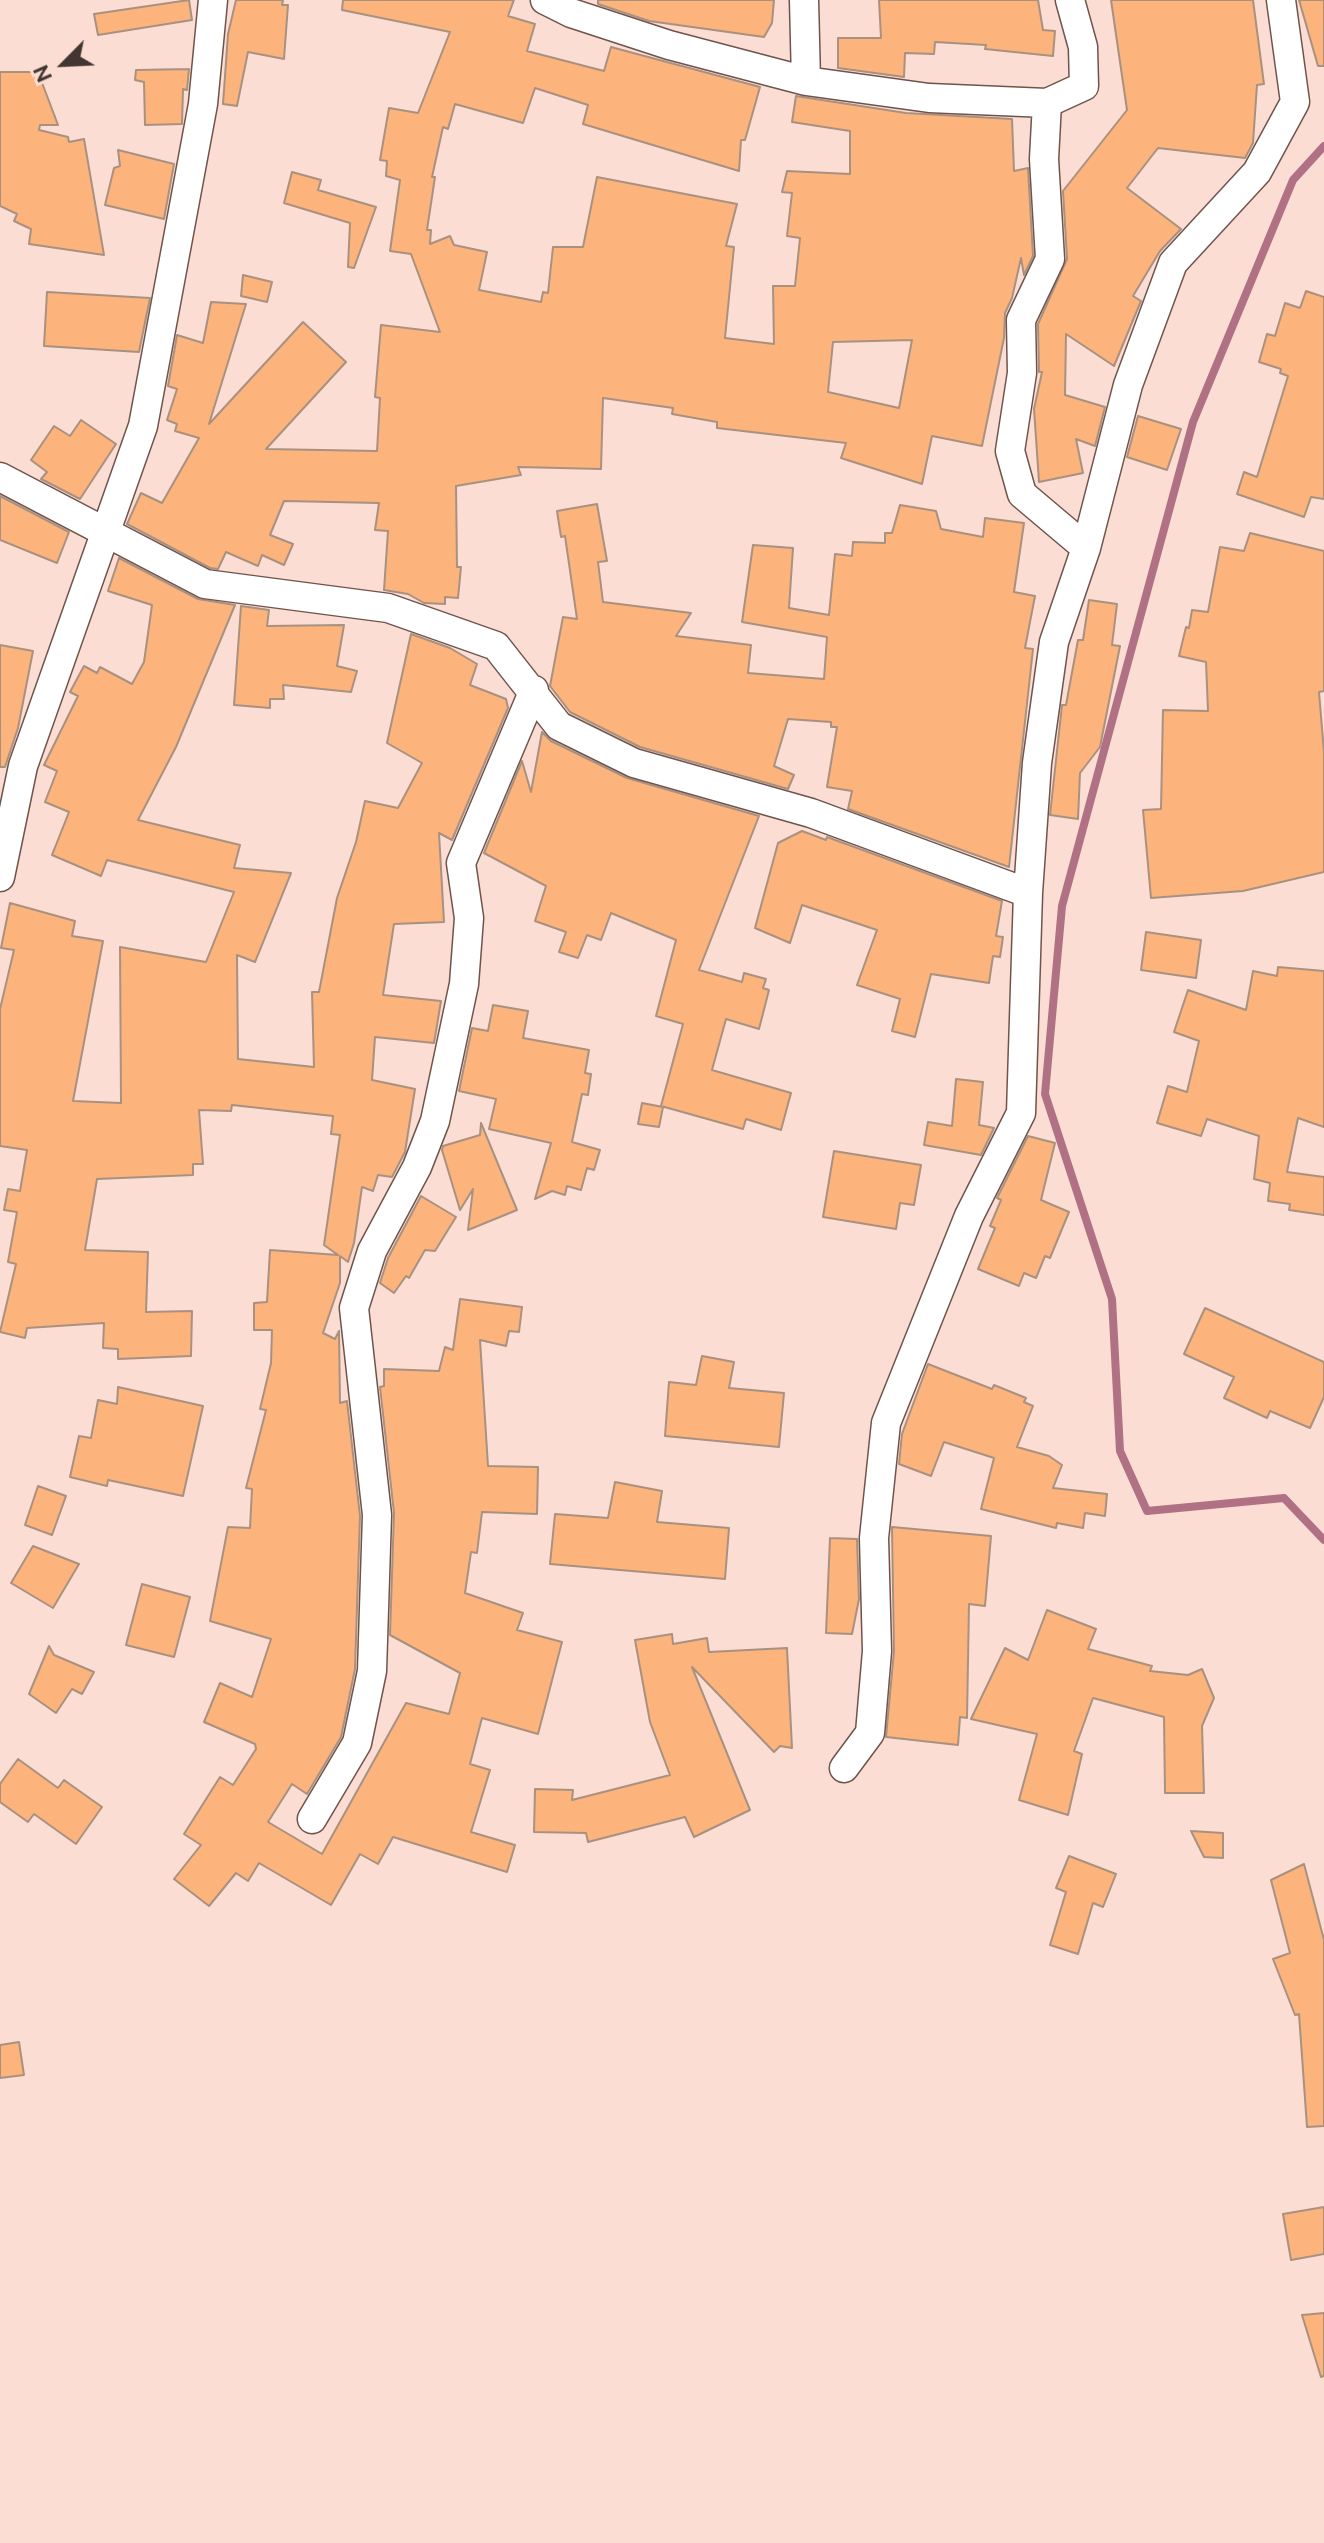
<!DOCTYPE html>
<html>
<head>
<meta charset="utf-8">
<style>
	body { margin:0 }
	#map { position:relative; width:1324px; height:2543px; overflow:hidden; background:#fcddd3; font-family:Ubuntu,sans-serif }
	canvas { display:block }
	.north { position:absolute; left:24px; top:24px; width:80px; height:80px; -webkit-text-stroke:6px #fcddd3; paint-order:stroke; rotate:246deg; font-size:22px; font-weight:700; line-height:32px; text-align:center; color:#423632 }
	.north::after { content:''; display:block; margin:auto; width:28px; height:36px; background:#423632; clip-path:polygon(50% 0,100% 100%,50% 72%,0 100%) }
</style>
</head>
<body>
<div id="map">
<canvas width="1324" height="2543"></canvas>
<div class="north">N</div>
</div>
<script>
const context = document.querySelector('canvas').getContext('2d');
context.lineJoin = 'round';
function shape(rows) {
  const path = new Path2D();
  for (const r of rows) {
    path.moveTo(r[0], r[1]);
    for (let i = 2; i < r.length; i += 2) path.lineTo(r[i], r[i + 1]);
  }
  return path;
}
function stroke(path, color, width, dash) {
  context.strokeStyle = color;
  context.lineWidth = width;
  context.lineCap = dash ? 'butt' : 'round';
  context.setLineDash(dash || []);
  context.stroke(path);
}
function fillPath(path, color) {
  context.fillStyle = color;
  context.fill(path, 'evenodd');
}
const stream = shape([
	[1324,146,1293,180,1193,422,1062,906,1045,1094,1112,1299,1120,1451,1147,1511,1284,1498,1324,1540]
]);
const building = shape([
	[189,0,192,20,98,35,94,14,189,0],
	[236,0,283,0,282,5,288,5,284,59,248,52,237,106,223,104,228,34,236,0],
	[343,0,514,0,508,16,535,24,527,51,604,71,611,47,760,87,745,140,741,140,739,171,583,124,588,105,535,88,523,123,455,104,448,129,443,127,432,177,435,177,427,230,431,230,430,244,450,236,454,245,487,252,479,290,541,302,543,292,548,293,553,247,583,247,597,177,737,204,726,246,734,247,725,338,774,344,773,286,795,286,800,238,787,236,792,193,782,192,787,171,850,174,850,131,792,122,796,96,906,113,1012,119,1014,171,1028,168,1033,256,1024,275,1021,258,1012,298,1005,313,1004,338,982,446,932,436,922,484,841,458,846,443,717,428,717,422,672,414,673,408,603,398,601,469,518,467,521,475,456,486,457,567,461,567,458,598,445,597,445,604,424,603,408,594,384,590,388,531,375,530,379,503,284,501,270,535,293,544,284,565,262,555,258,566,226,552,218,569,210,568,127,524,141,493,162,503,199,438,175,431,177,424,167,420,177,389,168,386,177,335,203,343,211,302,246,304,209,424,303,322,346,362,266,449,377,451,380,398,375,397,381,325,440,332,411,254,390,251,400,180,386,176,387,161,380,160,389,108,418,113,450,32,342,10,343,0],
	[912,340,899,408,828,392,833,342,912,340],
	[598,0,774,0,772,23,764,37,649,21,598,4,598,0],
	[879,0,1038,0,1043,30,1055,31,1053,56,985,49,986,45,935,42,934,54,905,53,904,77,838,68,838,38,881,38,879,0],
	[1111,0,1253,0,1264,84,1257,85,1253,143,1245,158,1158,148,1127,188,1181,229,1160,251,1133,296,1141,301,1114,366,1066,334,1065,395,1105,407,1095,446,1076,439,1083,473,1039,482,1034,409,1042,372,1039,372,1038,324,1067,259,1063,191,1127,110,1111,0],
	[1299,0,1324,0,1324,66,1318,66,1299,0],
	[189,69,187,90,183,89,182,124,145,125,144,82,135,80,136,70,189,69],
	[0,72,38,72,58,125,40,125,39,130,68,137,69,142,84,139,104,255,29,244,31,229,14,221,17,214,0,206,0,72],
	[118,150,174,164,164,219,105,205,114,168,120,166,118,150],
	[292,172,321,180,318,190,376,207,354,268,348,267,350,223,284,203,292,172],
	[243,275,272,282,267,302,241,296,243,275],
	[1306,291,1324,297,1324,499,1311,497,1304,517,1237,494,1244,472,1257,477,1288,376,1280,373,1281,369,1259,362,1267,334,1275,336,1285,303,1300,308,1306,291],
	[47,292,150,298,139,352,44,346,47,292],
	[1138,416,1181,429,1167,470,1127,457,1138,416],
	[81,420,116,444,80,499,41,479,47,472,31,460,54,426,70,436,81,420],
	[0,496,69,532,57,563,0,540,0,496],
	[597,504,607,561,598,562,603,602,691,613,676,636,751,645,748,673,824,679,827,637,742,622,753,545,793,548,789,608,829,615,835,554,852,556,853,542,885,543,885,533,892,533,900,505,936,511,941,529,983,537,985,518,1024,523,1014,592,1035,596,1025,648,1033,649,1009,867,848,809,852,791,827,787,837,727,831,727,831,722,788,719,774,766,794,775,788,789,640,747,570,712,550,686,563,617,577,619,565,536,561,537,557,511,597,504],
	[1250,533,1324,551,1324,691,1319,692,1324,752,1324,872,1243,891,1151,898,1143,810,1161,809,1163,710,1208,711,1206,662,1179,656,1186,627,1189,628,1192,610,1208,612,1220,547,1244,551,1250,533],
	[119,558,198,599,235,605,176,747,138,820,240,845,234,868,291,873,255,962,237,955,238,1059,314,1067,312,992,319,992,337,898,356,842,365,801,398,808,422,763,387,743,411,634,450,648,477,664,470,685,506,699,508,708,452,840,439,833,444,922,394,924,383,995,441,1001,434,1043,375,1037,372,1080,415,1089,405,1152,392,1177,378,1175,373,1191,362,1187,354,1243,348,1262,340,1256,340,1283,323,1333,335,1339,339,1331,340,1403,347,1401,360,1516,355,1669,341,1737,307,1794,292,1784,268,1822,322,1854,406,1703,449,1714,460,1673,390,1635,394,1513,380,1387,384,1386,384,1369,439,1371,445,1347,453,1350,460,1299,522,1307,519,1332,509,1331,506,1346,480,1340,488,1466,538,1467,537,1514,482,1512,477,1553,471,1552,465,1593,523,1613,517,1630,562,1642,538,1734,482,1718,470,1764,490,1770,471,1832,515,1845,507,1872,393,1837,378,1864,360,1854,331,1905,259,1863,248,1881,236,1873,209,1906,174,1879,201,1845,184,1834,220,1777,233,1785,256,1749,255,1744,204,1722,220,1683,252,1697,271,1639,210,1621,228,1527,250,1528,252,1489,246,1488,266,1410,260,1409,271,1363,272,1330,254,1330,254,1303,267,1302,270,1250,338,1255,324,1245,340,1135,331,1134,333,1116,232,1105,231,1111,199,1110,203,1164,193,1164,193,1175,97,1179,85,1250,148,1252,146,1312,192,1311,191,1356,118,1359,118,1349,103,1348,104,1323,27,1328,25,1338,0,1332,16,1264,8,1262,17,1212,4,1210,8,1189,20,1191,27,1150,0,1146,0,1009,14,950,1,948,10,903,75,921,72,936,103,941,73,1101,121,1103,120,947,206,962,234,892,107,860,101,876,52,855,69,812,45,802,57,771,44,765,78,696,70,692,84,666,97,673,100,667,132,684,144,662,152,605,108,591,119,558],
	[1089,600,1117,604,1112,645,1120,646,1100,747,1080,773,1078,819,1050,815,1062,705,1066,705,1078,640,1083,640,1089,600],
	[241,606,269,610,267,626,344,625,337,666,357,671,351,692,283,685,284,699,270,699,270,708,234,705,241,606],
	[0,645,33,651,18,728,5,767,0,767,0,645],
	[542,732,551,741,627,778,759,816,699,970,742,982,744,973,766,979,763,988,769,990,759,1029,726,1019,712,1070,791,1093,781,1130,746,1119,743,1129,661,1106,683,1024,656,1016,676,940,611,913,601,940,587,935,578,958,559,952,566,932,535,921,546,886,484,853,522,761,531,792,542,732],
	[802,831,826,840,827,837,1002,901,996,936,1003,937,1000,957,993,956,989,983,931,974,915,1037,892,1031,900,999,857,985,877,930,802,905,790,943,755,928,778,843,802,831],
	[1146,932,1201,940,1196,978,1141,970,1146,932],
	[1278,967,1324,971,1324,1127,1298,1118,1287,1172,1324,1177,1324,1215,1289,1210,1290,1204,1268,1201,1270,1183,1254,1179,1259,1136,1207,1119,1201,1136,1157,1123,1168,1086,1187,1092,1199,1041,1174,1032,1188,990,1246,1010,1253,971,1277,976,1278,967],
	[493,1005,528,1011,523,1038,589,1050,585,1073,591,1074,588,1095,582,1094,572,1142,600,1150,594,1170,587,1168,581,1190,567,1186,565,1195,552,1191,535,1199,551,1143,489,1129,496,1099,459,1091,472,1028,488,1031,493,1005],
	[956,1079,983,1082,979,1125,994,1128,981,1155,924,1145,928,1122,952,1126,956,1079],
	[642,1103,663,1107,659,1127,638,1124,642,1103],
	[481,1123,517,1210,468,1230,473,1189,460,1210,442,1150,443,1146,480,1135,481,1123],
	[1028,1136,1055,1143,1041,1200,1069,1212,1050,1258,1045,1256,1036,1278,1024,1273,1019,1286,978,1269,995,1228,990,1226,1001,1200,997,1198,1028,1136],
	[834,1151,921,1165,914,1205,900,1203,896,1229,823,1217,834,1151],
	[421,1196,456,1217,435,1251,425,1250,409,1278,406,1276,394,1293,380,1283,388,1258,421,1196],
	[1205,1308,1324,1362,1324,1397,1310,1428,1270,1411,1267,1418,1224,1398,1234,1377,1184,1354,1205,1308],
	[702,1356,734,1362,729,1388,784,1393,779,1447,665,1436,669,1382,696,1385,702,1356],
	[928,1364,992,1389,994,1385,1026,1398,1024,1402,1033,1406,1017,1447,1049,1456,1062,1465,1053,1488,1107,1494,1105,1516,1085,1513,1083,1528,1057,1523,1056,1528,981,1509,994,1458,944,1442,931,1476,899,1464,902,1434,928,1364],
	[118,1387,203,1406,183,1496,108,1480,107,1486,70,1477,79,1436,91,1438,98,1400,117,1404,118,1387],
	[615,1482,662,1491,657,1522,729,1528,725,1579,550,1564,555,1514,608,1518,615,1482],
	[38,1486,66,1496,52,1535,25,1525,38,1486],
	[892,1527,991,1536,985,1606,969,1604,967,1718,960,1717,958,1745,886,1737,894,1651,892,1527],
	[830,1538,857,1539,859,1599,852,1634,826,1633,830,1538],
	[33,1546,79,1564,53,1608,11,1583,33,1546],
	[142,1584,190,1597,174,1657,126,1645,142,1584],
	[1047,1610,1096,1629,1088,1649,1152,1666,1150,1671,1188,1675,1202,1669,1214,1698,1202,1726,1204,1793,1165,1793,1164,1717,1093,1698,1074,1751,1082,1754,1068,1815,1019,1800,1037,1734,971,1719,1005,1648,1028,1660,1047,1610],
	[672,1634,673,1644,707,1638,709,1652,787,1648,792,1748,780,1746,774,1752,692,1667,750,1810,694,1837,685,1817,588,1842,586,1833,534,1832,535,1789,573,1790,572,1800,670,1775,650,1722,635,1640,672,1634],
	[49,1646,54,1655,94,1672,82,1694,72,1689,56,1713,29,1694,49,1646],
	[18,1759,58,1788,64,1780,102,1807,76,1844,34,1814,28,1822,0,1802,0,1784,18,1759],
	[1191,1831,1223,1833,1223,1858,1204,1857,1191,1831],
	[1069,1856,1116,1874,1103,1907,1093,1903,1078,1954,1050,1945,1066,1892,1056,1888,1069,1856],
	[1304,1864,1324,1940,1324,2126,1307,2127,1299,2014,1295,2015,1273,1959,1290,1953,1271,1880,1304,1864],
	[19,2042,24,2075,0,2078,0,2045,19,2042],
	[1324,2207,1324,2254,1291,2260,1283,2214,1324,2207],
	[1324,2313,1324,2376,1321,2377,1302,2315,1324,2313]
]);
const minor = shape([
	[545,0,571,13,669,45,806,81,804,0],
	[806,81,929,98,1047,103,1044,159,1050,259,1021,320,1022,373,1010,451,1022,494,1086,548],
	[1047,103,1084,86,1083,47,1070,0],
	[0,477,205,584,388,608,496,646,559,726,634,763,811,813,1028,893],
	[0,877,23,766,143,426,203,104,213,0],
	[844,1768,870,1733,877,1651,874,1538,886,1423,969,1216,1021,1113,1028,893,1037,763,1054,642,1086,548,1128,385,1173,263,1257,172,1295,102,1281,0],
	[312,1819,357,1743,372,1671,377,1515,354,1308,372,1251,417,1167,435,1121,464,984,469,918,461,863,534,690]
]);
stroke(stream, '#b17185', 8);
fillPath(building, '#fdb37c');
stroke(building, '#a99180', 2);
stroke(minor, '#6f544c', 31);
stroke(minor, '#fff', 28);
</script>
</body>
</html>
